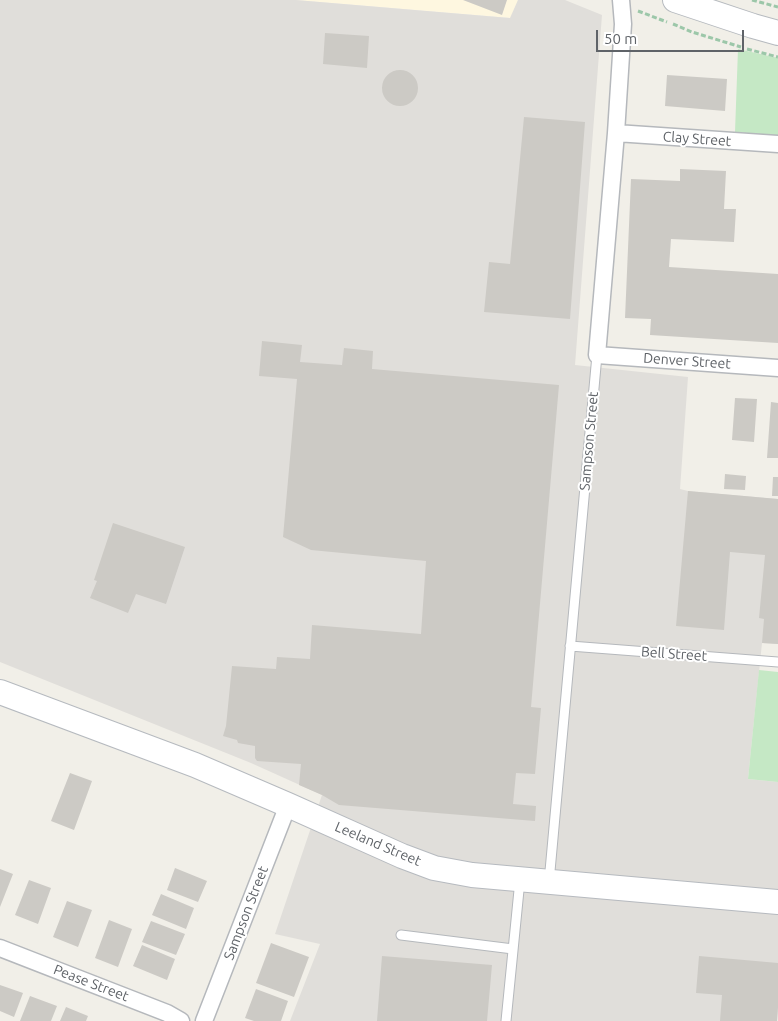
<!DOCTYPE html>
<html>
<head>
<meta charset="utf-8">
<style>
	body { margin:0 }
	#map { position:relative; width:778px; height:1021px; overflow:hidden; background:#f1efe8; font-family:Ubuntu,sans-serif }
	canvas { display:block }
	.scale { position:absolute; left:596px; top:30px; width:148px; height:22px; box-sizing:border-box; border:2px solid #5f6368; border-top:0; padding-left:6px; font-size:15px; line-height:18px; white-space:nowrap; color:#5f6368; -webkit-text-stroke:4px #fff; paint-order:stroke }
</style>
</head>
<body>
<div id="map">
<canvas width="778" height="1021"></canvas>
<div class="scale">50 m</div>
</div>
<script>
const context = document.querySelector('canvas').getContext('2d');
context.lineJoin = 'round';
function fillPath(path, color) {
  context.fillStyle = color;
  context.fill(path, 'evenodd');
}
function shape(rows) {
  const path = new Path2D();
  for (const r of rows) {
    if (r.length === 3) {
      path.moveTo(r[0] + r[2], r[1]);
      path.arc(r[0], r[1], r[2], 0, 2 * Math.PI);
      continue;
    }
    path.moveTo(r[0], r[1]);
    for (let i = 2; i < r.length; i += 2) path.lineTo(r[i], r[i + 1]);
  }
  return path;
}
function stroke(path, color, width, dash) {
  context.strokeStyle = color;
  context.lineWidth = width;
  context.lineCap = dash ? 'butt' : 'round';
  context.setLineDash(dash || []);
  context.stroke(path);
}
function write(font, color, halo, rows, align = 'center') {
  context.font = font + ' Ubuntu,sans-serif';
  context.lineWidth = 4;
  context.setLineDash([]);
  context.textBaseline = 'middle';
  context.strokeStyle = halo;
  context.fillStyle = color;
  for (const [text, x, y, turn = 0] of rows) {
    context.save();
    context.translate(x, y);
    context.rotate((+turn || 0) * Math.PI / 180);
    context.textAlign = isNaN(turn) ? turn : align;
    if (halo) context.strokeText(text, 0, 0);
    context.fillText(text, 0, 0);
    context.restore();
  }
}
const commercial = shape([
	[296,0,518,0,511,18]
]);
const industrial = shape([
	[0,0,296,0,510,18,518,0,565,0,602,15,575,365,688,377,680,489,688,491,778,499,778,644,762,643,748,779,778,782,778,1007,777,1021,290,1021,320,944,275,934,322,795,251,763,0,662]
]);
const green = shape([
	[738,49,778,58,778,136,735,132],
	[759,670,778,672,778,782,748,779]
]);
const building = shape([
	[463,0,507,0,502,15],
	[325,33,369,36,367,68,323,64],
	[400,88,18],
	[667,75,727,79,725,111,665,106],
	[524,117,585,122,570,319,484,312,489,262,510,264],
	[680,169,726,171,724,209,736,209,734,242,671,239,669,267,778,274,778,343,650,335,651,319,625,318,631,179,680,181],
	[262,341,302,345,300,362,342,365,344,348,373,351,372,369,559,385,531,707,541,708,535,774,516,773,513,804,536,806,535,821,339,805,322,795,299,785,301,764,257,761,255,758,255,746,238,743,237,740,223,736,226,726,232,666,276,669,277,657,310,659,312,625,421,634,426,561,311,550,283,537,297,379,259,376],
	[735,398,757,399,754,442,732,440],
	[771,402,778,403,778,458,767,458],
	[725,474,746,476,745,490,724,489],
	[773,477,778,477,778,496,772,496],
	[688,491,778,499,778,644,762,643,764,619,759,618,765,555,730,552,724,630,676,626],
	[113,523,185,547,166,604,136,594,128,613,90,598,97,581,94,580],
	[70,773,92,781,74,830,51,821],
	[175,868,207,881,198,902,167,890],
	[0,869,13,874,0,907],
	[29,880,51,888,38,924,15,915],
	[161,894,194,908,186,929,152,915],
	[67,901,92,910,78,947,53,937],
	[109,920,132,929,118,967,95,958],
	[151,921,185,934,176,955,142,942],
	[271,943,309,957,294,997,256,983],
	[142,945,175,959,167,980,133,966],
	[382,956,492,965,487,1021,377,1021],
	[699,956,778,963,778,1007,777,1021,720,1021,722,995,696,993],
	[0,985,23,993,14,1017,0,1011],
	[256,989,288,1001,281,1021,254,1021,245,1018],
	[30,996,57,1006,51,1021,20,1021],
	[66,1007,88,1016,86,1021,60,1021]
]);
const path = shape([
	[752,0,778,7],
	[638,11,667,22],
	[673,24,692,32,741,47],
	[747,49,778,57]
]);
const lane = shape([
	[570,646,778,662],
	[549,882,597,355],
	[401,935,513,949],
	[506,1021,520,880]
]);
const street = shape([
	[621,0,623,24,616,133,597,355,778,368],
	[616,133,778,144],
	[0,948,167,1013,181,1021],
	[204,1021,288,805]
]);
const secondary = shape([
	[675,0,753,26,778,33],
	[0,692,195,765,288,805,402,856,434,868,472,875,778,902]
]);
const streetNames = [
	["Clay Street",697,139,4],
	["Denver Street",687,361,4],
	["Sampson Street",589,441,-85],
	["Bell Street",674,654,4],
	["Leeland Street",378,844,23],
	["Sampson Street",246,913,-69],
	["Pease Street",91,983,21]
];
fillPath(commercial, '#fef7e0');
fillPath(industrial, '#e0deda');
fillPath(green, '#c5e8c5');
fillPath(building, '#cccac5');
stroke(lane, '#b5b8bc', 11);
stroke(street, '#b5b8bc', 19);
stroke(secondary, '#b6babf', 26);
stroke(path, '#9cc7a9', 3, [5, 2.5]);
stroke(lane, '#fff', 9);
stroke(street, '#fff', 16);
stroke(secondary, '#fff', 24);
write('14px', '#5f6368', '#fff', streetNames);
</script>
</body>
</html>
